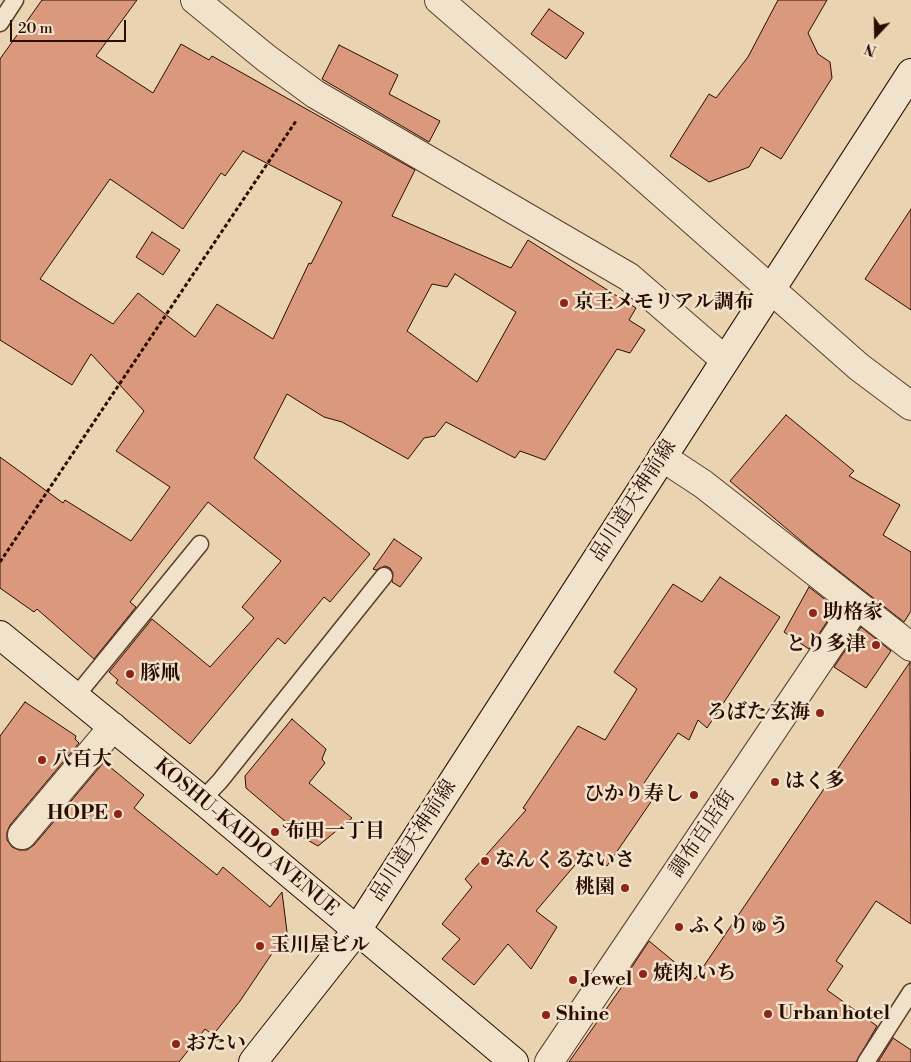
<!DOCTYPE html>
<html>
<head>
<meta charset="utf-8">
<style>
	body { margin:0 }
	#map { position:relative; width:911px; height:1062px; overflow:hidden; background:#ead3b0; font-family:"Libre Bodoni",serif }
	canvas { display:block }
	.north { position:absolute; left:851px; top:10px; width:50px; height:50px; -webkit-text-stroke:4px #f1e2cc; paint-order:stroke; rotate:201deg; font-size:14px; font-weight:700; line-height:20px; text-align:center; color:#2b0d00 }
	.north::after { content:''; display:block; margin:auto; width:18px; height:22px; background:#2b0d00; clip-path:polygon(50% 0,100% 100%,50% 72%,0 100%) }
	.scale { position:absolute; left:10px; top:20px; width:116px; height:22px; box-sizing:border-box; border:2px solid #2b0d00; border-top:0; padding-left:6px; font-size:15px; line-height:18px; white-space:nowrap; color:#2b0d00; -webkit-text-stroke:4px #f1e2cc; paint-order:stroke }
</style>
</head>
<body>
<div id="map">
<canvas width="911" height="1062"></canvas>
<div class="north">N</div>
<div class="scale">20 m</div>
</div>
<script>
const context = document.querySelector('canvas').getContext('2d');
context.lineJoin = 'round';
function fillPath(path, color) {
  context.fillStyle = color;
  context.fill(path, 'evenodd');
}
function shape(rows) {
  const path = new Path2D();
  for (const r of rows) {
    path.moveTo(r[0], r[1]);
    for (let i = 2; i < r.length; i += 2) path.lineTo(r[i], r[i + 1]);
  }
  return path;
}
function stroke(path, color, width, dash) {
  context.strokeStyle = color;
  context.lineWidth = width;
  context.lineCap = dash ? 'butt' : 'round';
  context.setLineDash(dash || []);
  context.stroke(path);
}
function write(font, color, halo, rows, align = 'center') {
  context.font = font + ' "Libre Bodoni","Noto Serif JP",serif';
  context.lineWidth = 5;
  context.setLineDash([]);
  context.textBaseline = 'middle';
  context.strokeStyle = halo;
  context.fillStyle = color;
  for (const [text, x, y, turn = 0] of rows) {
    context.save();
    context.translate(x, y);
    context.rotate((+turn || 0) * Math.PI / 180);
    context.textAlign = isNaN(turn) ? turn : align;
    if (halo) context.strokeText(text, 0, 0);
    context.fillText(text, 0, 0);
    context.restore();
  }
}
const building = shape([
	[42,0,137,0,96,56,153,93,181,44,209,60,212,56,415,170,392,216,511,268,528,240,636,308,629,320,645,330,630,353,617,349,545,460,520,451,515,458,446,422,435,436,424,438,408,459,342,422,324,417,287,394,254,458,370,554,330,602,324,597,285,644,278,638,190,744,116,683,118,680,109,672,152,619,210,667,254,618,242,607,281,561,208,502,130,602,136,607,94,659,37,609,34,612,0,588,0,457,63,503,65,500,131,541,170,487,116,451,144,411,91,354,72,385,0,340,0,59,42,0],
	[243,151,342,202,311,264,309,263,273,339,217,304,195,337,138,293,113,324,40,279,110,179,183,229,221,173,225,176,243,151],
	[455,274,516,312,477,382,407,331,432,284,447,287,455,274],
	[778,0,827,0,808,33,818,54,830,62,832,78,781,159,761,147,749,167,709,182,670,156,709,94,716,98,748,57,778,0],
	[549,9,584,33,566,59,531,34,549,9],
	[339,45,398,75,389,94,440,121,429,142,322,79,339,45],
	[911,209,911,310,865,279,911,209],
	[152,232,180,250,163,275,136,257,152,232],
	[786,415,854,471,849,476,900,505,883,535,911,552,911,611,904,622,812,550,730,481,786,415],
	[394,539,422,558,400,587,392,582,393,573,390,568,385,566,376,570,373,569,394,539],
	[720,577,780,617,707,728,698,720,689,740,678,733,644,783,657,793,607,866,586,852,536,911,557,927,531,969,508,944,474,985,442,959,460,939,442,924,472,887,465,879,526,810,523,808,578,726,605,740,637,689,614,672,673,584,702,602,720,577],
	[809,587,836,608,809,649,784,632,809,587],
	[861,627,891,651,866,688,834,667,861,627],
	[910,662,911,924,876,901,836,961,843,966,827,990,877,1026,856,1062,569,1062,628,978,626,976,649,941,695,979,910,662],
	[25,702,76,736,75,739,79,743,10,825,7,832,7,840,12,847,19,850,27,850,34,845,104,762,144,795,134,808,217,875,223,867,270,907,282,892,288,940,279,952,273,952,240,1001,213,1035,205,1029,179,1062,0,1062,0,736,25,702],
	[292,719,326,749,322,759,325,763,309,783,352,818,318,846,283,826,286,822,246,788,245,776,292,719],
	[893,1038,911,1050,911,1062,878,1062,893,1038]
]);
const path = shape([
	[0,562,296,121]
]);
const lane = shape([
	[0,23,15,0],
	[76,696,200,544],
	[202,800,220,781,384,576],
	[866,1062,911,992]
]);
const street = shape([
	[195,0,266,58,315,94,629,277,725,360],
	[439,0,622,158,859,367,911,406],
	[662,457,703,484,911,647],
	[22,835,113,727],
	[549,1062,857,605]
]);
const secondary = shape([
	[0,635,202,800,514,1062],
	[253,1062,357,930,911,73]
]);
const markers = [
	[564,303,5,"#8f2418"],
	[813,613,5,"#8f2418"],
	[876,645,5,"#8f2418"],
	[130,674,5,"#8f2418"],
	[820,713,5,"#8f2418"],
	[42,760,5,"#8f2418"],
	[775,782,5,"#8f2418"],
	[694,795,5,"#8f2418"],
	[118,814,5,"#8f2418"],
	[275,832,5,"#8f2418"],
	[485,861,5,"#8f2418"],
	[625,888,5,"#8f2418"],
	[679,927,5,"#8f2418"],
	[260,946,5,"#8f2418"],
	[643,974,5,"#8f2418"],
	[573,980,5,"#8f2418"],
	[768,1014,5,"#8f2418"],
	[546,1015,5,"#8f2418"],
	[176,1044,5,"#8f2418"]
];
const poiNames = [
	["京王メモリアル調布",574,303],
	["助格家",823,613],
	["とり多津",866,645,"right"],
	["豚凧",140,674],
	["ろばた 玄海",810,713,"right"],
	["八百大",52,760],
	["はく多",785,782],
	["ひかり寿し",684,795,"right"],
	["HOPE",108,814,"right"],
	["布田一丁目",285,832],
	["なんくるないさ",495,861],
	["桃園",615,888,"right"],
	["ふくりゅう",689,927],
	["玉川屋ビル",270,946],
	["焼肉 いち",653,974],
	["Jewel",583,980],
	["Urban hotel",778,1014],
	["Shine",556,1015],
	["おたい",186,1044]
];
const streetNames = [
	["品川道天神前線",634,501,-57],
	["調布百店街",703,834,-56],
	["KOSHU-KAIDO AVENUE",246,838,40],
	["品川道天神前線",414,841,-57]
];
fillPath(building, '#da987c');
stroke(building, '#2b0d00', 1);
stroke(lane, '#5b3e2c', 19);
stroke(street, '#5b3e2c', 30);
stroke(secondary, '#2b0d00', 30);
stroke(path, '#2b0d00', 3, [4, 2.5]);
stroke(lane, '#f1e2cc', 16);
stroke(street, '#f1e2cc', 28);
stroke(secondary, '#f1e2cc', 28);
for (const [x, y, r, color] of markers) {
  const dot = new Path2D();
  dot.arc(x, y, r, 0, 2 * Math.PI);
  context.fillStyle = color;
  context.fill(dot);
  stroke(dot, '#f1e2cc', 2);
}
write('bold 20px', '#2b0d00', '#f1e2cc', poiNames, 'left');
write('20px', '#2b0d00', '#f1e2cc', streetNames);
</script>
</body>
</html>
